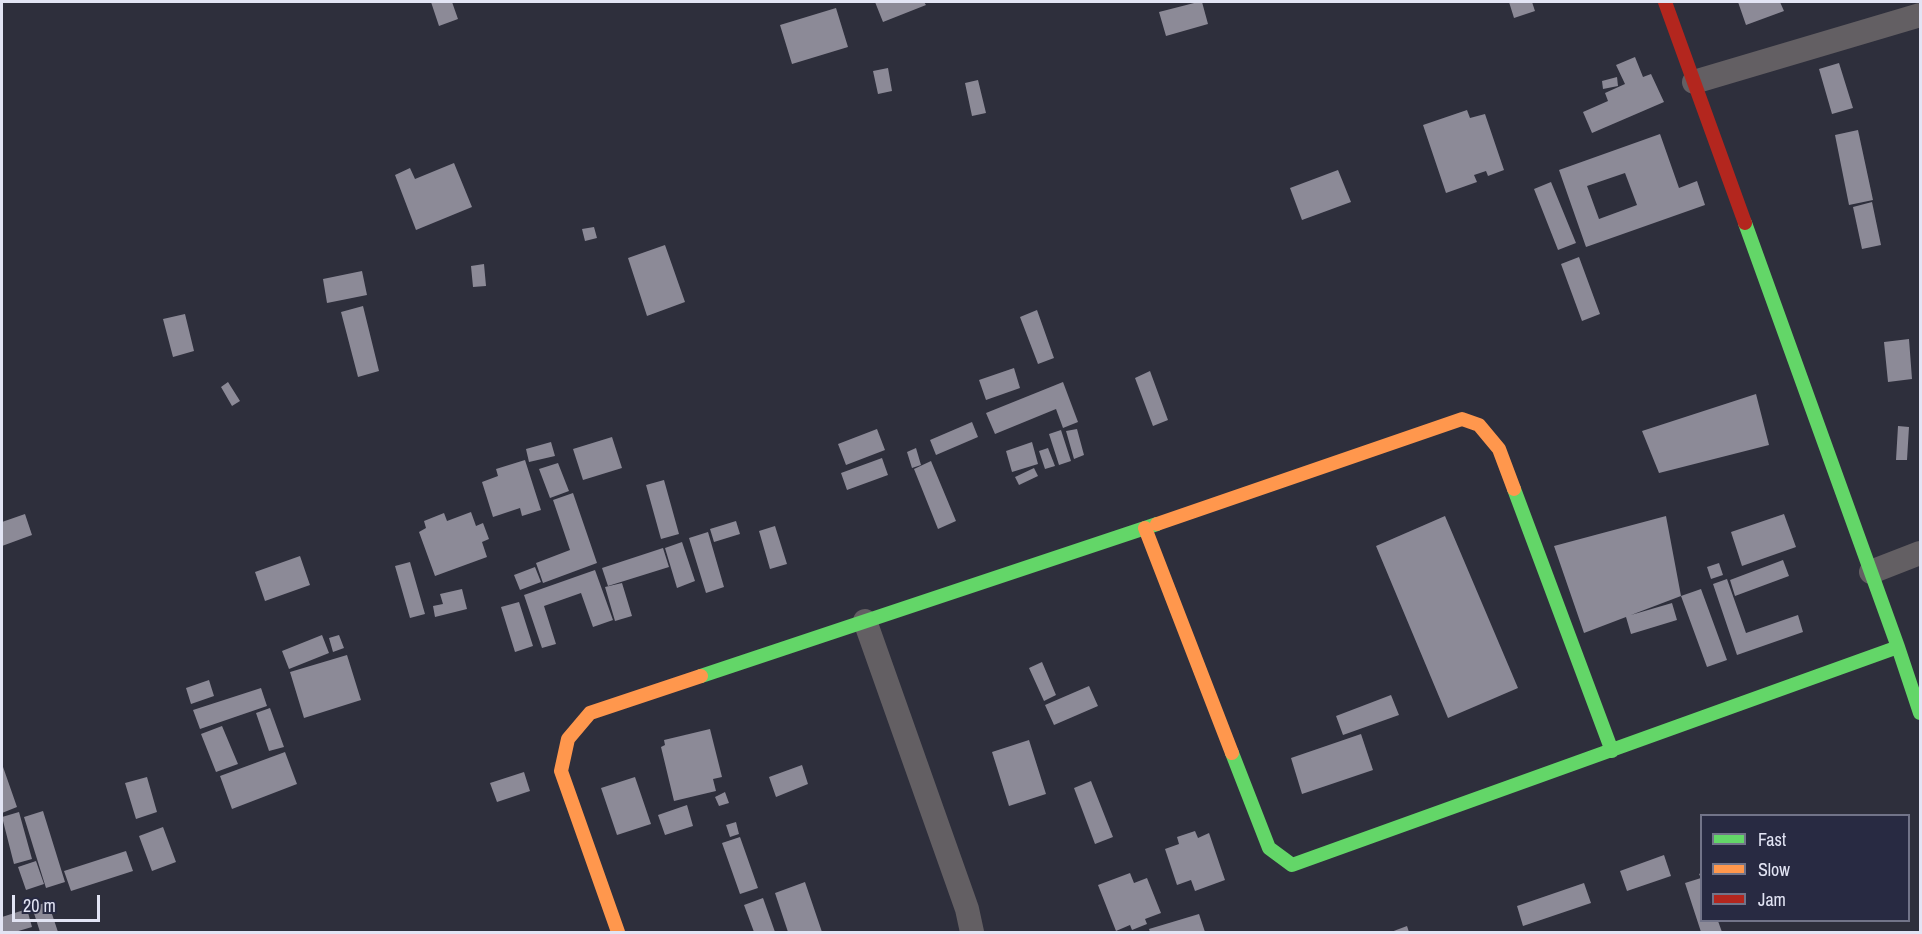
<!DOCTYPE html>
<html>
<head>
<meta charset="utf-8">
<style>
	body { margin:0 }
	#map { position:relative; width:1922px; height:934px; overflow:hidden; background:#2e2f3c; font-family:"Archivo Narrow",sans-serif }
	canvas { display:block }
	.frame { position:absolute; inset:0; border:3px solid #e2e4f4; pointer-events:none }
	.legend { position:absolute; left:1700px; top:814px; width:210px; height:108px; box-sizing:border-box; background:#282a42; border:2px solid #727489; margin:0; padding:8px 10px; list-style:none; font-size:18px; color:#e2e4f4 }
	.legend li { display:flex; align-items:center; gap:12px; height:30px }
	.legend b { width:30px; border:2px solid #727489 }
	.scale { position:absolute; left:12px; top:895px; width:88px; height:27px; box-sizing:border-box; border:3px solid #e2e4f4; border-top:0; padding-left:8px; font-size:18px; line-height:21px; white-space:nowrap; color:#e2e4f4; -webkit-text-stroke:4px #282a42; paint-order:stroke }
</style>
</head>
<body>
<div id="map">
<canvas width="1922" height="934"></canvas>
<div class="frame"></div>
<ul class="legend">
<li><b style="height:8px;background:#63d668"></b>Fast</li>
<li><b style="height:8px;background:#ff974d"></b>Slow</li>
<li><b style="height:8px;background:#b3261e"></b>Jam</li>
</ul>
<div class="scale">20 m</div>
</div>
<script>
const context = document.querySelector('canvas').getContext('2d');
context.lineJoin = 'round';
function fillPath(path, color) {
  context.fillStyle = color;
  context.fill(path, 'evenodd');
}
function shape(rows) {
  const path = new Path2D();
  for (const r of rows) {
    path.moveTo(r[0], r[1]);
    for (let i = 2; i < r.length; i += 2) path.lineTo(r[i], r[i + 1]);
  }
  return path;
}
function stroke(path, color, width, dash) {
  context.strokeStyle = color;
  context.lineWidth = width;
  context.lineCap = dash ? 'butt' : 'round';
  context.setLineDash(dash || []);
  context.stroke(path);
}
const building = shape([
	[431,2,452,2,458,19,439,26],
	[875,2,924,2,926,5,883,22],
	[1198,2,1202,2,1208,24,1166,36,1159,12],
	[1509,2,1532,2,1535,11,1514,18],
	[1738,2,1780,2,1784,11,1746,25],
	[836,8,848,47,792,64,780,25],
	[1635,57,1643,77,1651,74,1664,102,1592,133,1583,112,1608,101,1605,93,1625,84,1616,65],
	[1839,63,1853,108,1832,114,1819,69],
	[888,68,892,91,878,94,873,71],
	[1617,77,1618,86,1603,89,1602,81],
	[978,80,986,113,972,116,965,83],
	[1467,110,1470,118,1485,114,1504,170,1488,176,1486,171,1474,175,1477,182,1446,193,1423,125],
	[1858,130,1873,200,1849,205,1835,135],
	[1660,134,1679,188,1697,181,1705,205,1586,247,1559,170],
	[1625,173,1637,205,1599,219,1587,186],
	[454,163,472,207,416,230,395,175,410,168,415,179],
	[1338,170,1351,202,1302,220,1290,188],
	[1551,182,1576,243,1558,250,1534,189],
	[1872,202,1881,245,1862,249,1853,207],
	[594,227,597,238,585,241,582,229],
	[665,245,685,302,647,316,628,258],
	[1579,257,1600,314,1582,321,1561,264],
	[484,264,486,286,473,287,471,266],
	[362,271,367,295,327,303,323,279],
	[363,306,379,371,358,377,341,312],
	[1037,310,1054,358,1038,364,1020,317],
	[185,314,194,351,173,357,163,319],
	[1909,339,1912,379,1888,382,1884,342],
	[1014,368,1020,388,986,400,979,380],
	[1150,371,1168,420,1153,426,1135,378],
	[228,382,240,401,232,406,221,387],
	[1063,382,1078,422,1063,428,1056,409,995,434,986,413],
	[1756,394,1769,445,1659,473,1642,431],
	[972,422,978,437,936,455,930,440],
	[1898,426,1909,427,1907,460,1896,460],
	[877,429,885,450,846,465,838,444],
	[1077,429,1084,455,1074,459,1066,431],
	[1061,430,1071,461,1059,465,1049,434],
	[612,437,622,468,583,480,573,449],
	[551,442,555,456,529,462,526,449],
	[1032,442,1038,464,1012,472,1006,451],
	[916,448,921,465,912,468,907,452],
	[1048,448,1055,466,1045,469,1039,451],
	[882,458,888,475,847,490,841,473],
	[525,460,541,510,522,516,520,508,493,517,482,482,498,476,496,469],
	[931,461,956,521,938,529,914,469],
	[558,463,569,491,550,498,539,469],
	[1034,468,1038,476,1019,485,1015,477],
	[664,480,679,534,661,539,646,485],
	[573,493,597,563,543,583,536,563,570,550,553,500],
	[471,512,476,526,483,523,489,539,482,542,487,557,435,576,419,532,426,528,424,521,444,513,447,521],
	[25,514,32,535,2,546,2,522],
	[1784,514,1796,547,1742,566,1731,532],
	[1445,516,1518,688,1448,718,1376,546],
	[1666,516,1681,596,1701,589,1727,660,1707,667,1681,596,1631,615,1672,603,1677,620,1631,634,1626,617,1584,633,1554,546],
	[736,521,740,534,714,542,710,529],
	[775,526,787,564,770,569,759,531],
	[708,532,724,587,706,593,689,538],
	[682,542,695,581,677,588,665,548],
	[663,548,669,567,608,586,602,568],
	[300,556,310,585,265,601,255,572],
	[1783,560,1789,576,1735,596,1730,580],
	[410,562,425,614,410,618,395,566],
	[1719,563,1723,575,1711,579,1707,567],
	[535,567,541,582,520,590,514,575],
	[595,570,613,620,593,627,581,593,544,606,556,644,542,648,524,595],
	[1727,579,1746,633,1798,615,1803,632,1737,655,1713,584],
	[622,583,632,616,615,621,605,587],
	[462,589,467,609,435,617,433,606,443,604,440,594],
	[519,602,533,646,515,652,501,607],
	[322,635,329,653,289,669,282,651],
	[339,635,344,648,333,652,329,638],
	[347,655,361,700,304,718,290,672],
	[1042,662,1056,695,1044,701,1029,668],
	[209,680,214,696,191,704,186,688],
	[1089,686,1098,706,1054,725,1045,705],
	[261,688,267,706,200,729,193,710],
	[1391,695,1399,715,1343,735,1336,716],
	[270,708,284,747,269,751,256,713],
	[222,726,238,764,216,772,201,734],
	[710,729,722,777,713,779,716,791,674,801,661,747,665,745,664,740],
	[1361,734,1373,770,1302,794,1291,758],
	[1029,740,1046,794,1009,806,992,752],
	[285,752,297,784,232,809,220,776],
	[2,764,17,807,2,813],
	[802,765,808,784,776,797,769,777],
	[524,772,530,791,497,802,490,783],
	[147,777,157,812,136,819,125,783],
	[635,777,651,824,617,835,601,788],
	[1091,781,1113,837,1095,844,1074,788],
	[725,792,729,803,719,806,715,797],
	[687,805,693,826,665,835,658,815],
	[43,811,65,882,46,888,24,817],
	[19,812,32,859,14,864,2,817],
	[736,822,739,834,730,837,726,825],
	[163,827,176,862,152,871,139,836],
	[1195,831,1198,838,1209,833,1225,880,1195,891,1191,880,1177,885,1165,849,1179,844,1177,837],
	[740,837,758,888,740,894,722,843],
	[126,851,133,871,71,891,64,871],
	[1664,855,1671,876,1627,891,1620,871],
	[36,861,44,884,26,890,18,867],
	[1130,873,1134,883,1147,878,1161,913,1145,919,1147,924,1132,930,1130,925,1116,931,1098,885],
	[1701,873,1701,921,1718,921,1722,932,1701,932,1685,883,1701,878,1699,874],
	[805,882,822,932,788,932,775,893],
	[1584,883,1591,903,1523,926,1517,906],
	[763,898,775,932,754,932,744,905],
	[48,902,58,932,40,932,32,907],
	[27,909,32,927,15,932,2,932,2,917],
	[1199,914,1205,932,1150,932,1149,929],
	[1407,926,1409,932,1391,932]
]);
const street = shape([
	[1694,82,1920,15],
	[1871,572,1920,553],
	[865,621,967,909,972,932]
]);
const fast = shape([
	[1745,223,1898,647,1920,713],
	[1514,489,1612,751],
	[701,676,1157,524],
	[1232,753,1269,848,1292,865,1898,647]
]);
const slow = shape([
	[1157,524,1462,419,1479,425,1499,449,1514,489],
	[1145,528,1232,753],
	[618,932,561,771,568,739,590,713,701,676]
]);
const jam = shape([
	[1665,2,1745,223]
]);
fillPath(building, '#8c8a97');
stroke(street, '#635f63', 24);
stroke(fast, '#63d668', 14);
stroke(slow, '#ff974d', 14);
stroke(jam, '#b3261e', 14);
</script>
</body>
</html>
